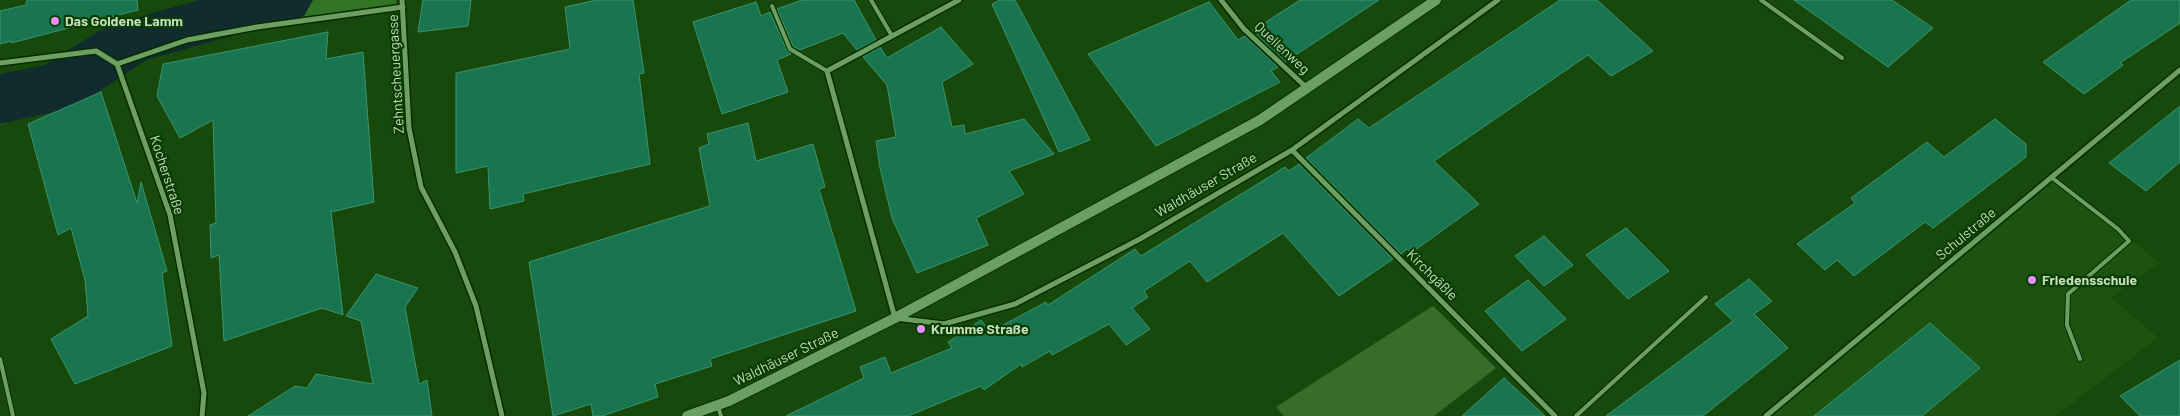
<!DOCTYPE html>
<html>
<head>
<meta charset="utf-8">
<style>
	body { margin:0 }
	canvas { display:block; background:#17490c }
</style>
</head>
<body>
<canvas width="2180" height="416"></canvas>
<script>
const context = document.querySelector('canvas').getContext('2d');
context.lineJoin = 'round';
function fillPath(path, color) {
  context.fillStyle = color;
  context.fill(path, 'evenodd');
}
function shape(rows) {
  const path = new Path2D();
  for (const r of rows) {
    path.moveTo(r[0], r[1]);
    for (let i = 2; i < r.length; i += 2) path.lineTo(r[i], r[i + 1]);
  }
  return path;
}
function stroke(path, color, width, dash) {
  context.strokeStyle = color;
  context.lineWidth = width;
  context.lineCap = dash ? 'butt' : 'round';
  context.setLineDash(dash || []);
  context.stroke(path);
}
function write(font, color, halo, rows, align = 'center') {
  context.font = font + ' Barlow,sans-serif';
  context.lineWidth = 4.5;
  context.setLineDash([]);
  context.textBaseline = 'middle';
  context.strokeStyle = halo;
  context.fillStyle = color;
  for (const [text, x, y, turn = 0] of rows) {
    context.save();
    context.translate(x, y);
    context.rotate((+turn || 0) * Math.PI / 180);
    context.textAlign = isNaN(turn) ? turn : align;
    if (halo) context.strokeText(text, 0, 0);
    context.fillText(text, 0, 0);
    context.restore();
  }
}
const built = shape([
	[2051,177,2160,263,2111,297,2158,338,2055,416,1766,416]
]);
const green = shape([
	[1433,306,1496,368,1434,416,1284,416,1276,407]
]);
const forest = shape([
	[240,0,396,0,397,5,118,54,122,41],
	[111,60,123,77,50,101,49,107,0,125,0,95,31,89,56,66]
]);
const river = shape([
	[199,0,313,0,304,16,146,60,80,104,59,111,0,124,0,74,45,65,107,26,199,0]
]);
const building = shape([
	[27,0,137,0,138,10,11,43,11,41,0,44,0,11,26,5,27,0],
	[423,0,471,0,468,26,418,32,423,0],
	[597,0,633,0,644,73,639,74,650,164,523,194,524,201,490,209,488,166,456,173,456,73,570,49,565,7,597,0],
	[802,0,854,0,876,40,857,50,843,33,800,50,793,46,777,9,802,0],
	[1000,0,1015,0,1090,140,1059,152,992,4,1000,0],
	[1300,0,1379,0,1285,62,1252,31,1300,0],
	[1560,0,1597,0,1653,51,1611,76,1588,55,1434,161,1479,204,1411,253,1407,249,1401,254,1306,158,1358,119,1369,128,1560,0],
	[1794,0,1892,0,1933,28,1888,67,1794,0],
	[2131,0,2180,0,2180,23,2120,63,2123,65,2084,94,2043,62,2131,0],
	[756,2,761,16,770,12,787,50,791,54,777,60,788,92,722,114,693,22,756,2],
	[1209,2,1238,40,1245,36,1278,67,1271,71,1280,82,1156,146,1088,54,1209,2],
	[941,27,973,64,942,82,952,127,964,125,965,134,1024,119,1054,154,1009,171,1024,194,976,218,988,245,917,273,892,218,880,168,876,141,896,137,887,85,863,57,880,47,887,58,941,27],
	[328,32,326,59,363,52,374,202,331,212,343,315,322,308,224,341,219,255,211,258,210,225,216,223,213,120,180,138,157,96,163,64,328,32],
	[101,92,137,203,141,182,167,271,162,273,172,346,75,384,51,339,88,316,85,280,71,228,58,235,28,124,101,92],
	[2180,106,2180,162,2146,191,2109,163,2180,106],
	[1995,119,2026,144,2026,157,1933,228,1925,222,1854,276,1837,260,1825,270,1797,244,1855,203,1851,198,1927,142,1944,157,1995,119],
	[748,123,756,161,813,144,825,187,819,189,856,311,710,359,712,366,655,384,658,397,602,416,593,416,591,404,553,416,529,262,710,206,699,148,709,144,707,134,748,123],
	[1299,164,1393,259,1339,296,1283,233,1207,282,1190,261,1144,291,1148,297,1132,308,1150,329,1126,345,1109,324,1052,355,1050,351,1022,367,1021,364,984,390,981,386,908,416,786,416,864,378,860,367,885,357,891,373,952,348,948,342,981,320,990,332,1046,302,1048,305,1135,249,1141,256,1285,167,1289,171,1299,164],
	[1626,228,1669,271,1628,299,1586,255,1626,228],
	[1544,236,1573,265,1544,286,1515,256,1544,236],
	[376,274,418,288,405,307,419,384,427,380,432,416,248,416,295,386,307,388,316,374,373,384,361,321,346,316,376,274],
	[1749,279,1772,301,1754,314,1788,348,1703,416,1606,416,1733,321,1715,304,1749,279],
	[1528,280,1566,319,1522,351,1485,311,1528,280],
	[1930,323,1980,368,1922,416,1814,416,1930,323],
	[2180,360,2180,416,2140,416,2120,396,2180,360],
	[1504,378,1545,416,1462,416,1504,378]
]);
const lane = shape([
	[871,0,892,36],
	[1761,0,1842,58],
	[772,6,790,49,827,71],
	[2051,177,2118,229,2129,241,2068,294,2067,325,2080,359],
	[0,359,13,416],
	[718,406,721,416],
	[1576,416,1706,297]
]);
const street = shape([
	[402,0,409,128,421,187,455,252,476,306,502,416],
	[959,0,827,71,895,318,944,324,1015,304,1140,239,1292,150,1498,0],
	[1221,0,1244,29,1308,89],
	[0,63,96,51,117,64,170,215,204,393,202,416],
	[117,64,187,40,257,27,403,7],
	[1292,150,1555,416],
	[1766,416,2180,70]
]);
const secondary = shape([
	[687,416,729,401,895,318,1260,120,1436,0]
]);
const markers = [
	[55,21,5,"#ea8dfd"],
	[2032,280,5,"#ea8dfd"],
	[921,329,5,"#ea8dfd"]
];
const poiNames = [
	["Das Goldene Lamm",65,21],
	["Friedensschule",2042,280],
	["Krumme Straße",931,329]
];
const streetNames = [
	["Quellenweg",1282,48,43],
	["Zehntscheuergasse",396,74,-93],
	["Kocherstraße",167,175,72],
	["Waldhäuser Straße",1206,185,-30],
	["Schulstraße",1966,234,-40],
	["Kirchgäßle",1432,275,45],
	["Waldhäuser Straße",786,357,-26]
];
fillPath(built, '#1c5310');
fillPath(green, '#376d2c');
fillPath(forest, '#317524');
fillPath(river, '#102c2e');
fillPath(building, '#18754f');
stroke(building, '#3d936b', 1);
stroke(lane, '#062c00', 6);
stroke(street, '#062c00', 8);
stroke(secondary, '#062c00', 12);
stroke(lane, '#6c9f62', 4);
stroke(street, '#6c9f62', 5);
stroke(secondary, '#6c9f62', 10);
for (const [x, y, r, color] of markers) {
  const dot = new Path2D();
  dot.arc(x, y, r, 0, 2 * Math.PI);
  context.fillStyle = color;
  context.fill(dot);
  stroke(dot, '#0a3e00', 2);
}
write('bold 14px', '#c4debe', '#0a3e00', poiNames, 'left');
write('14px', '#c4debe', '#0a3e00', streetNames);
</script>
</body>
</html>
